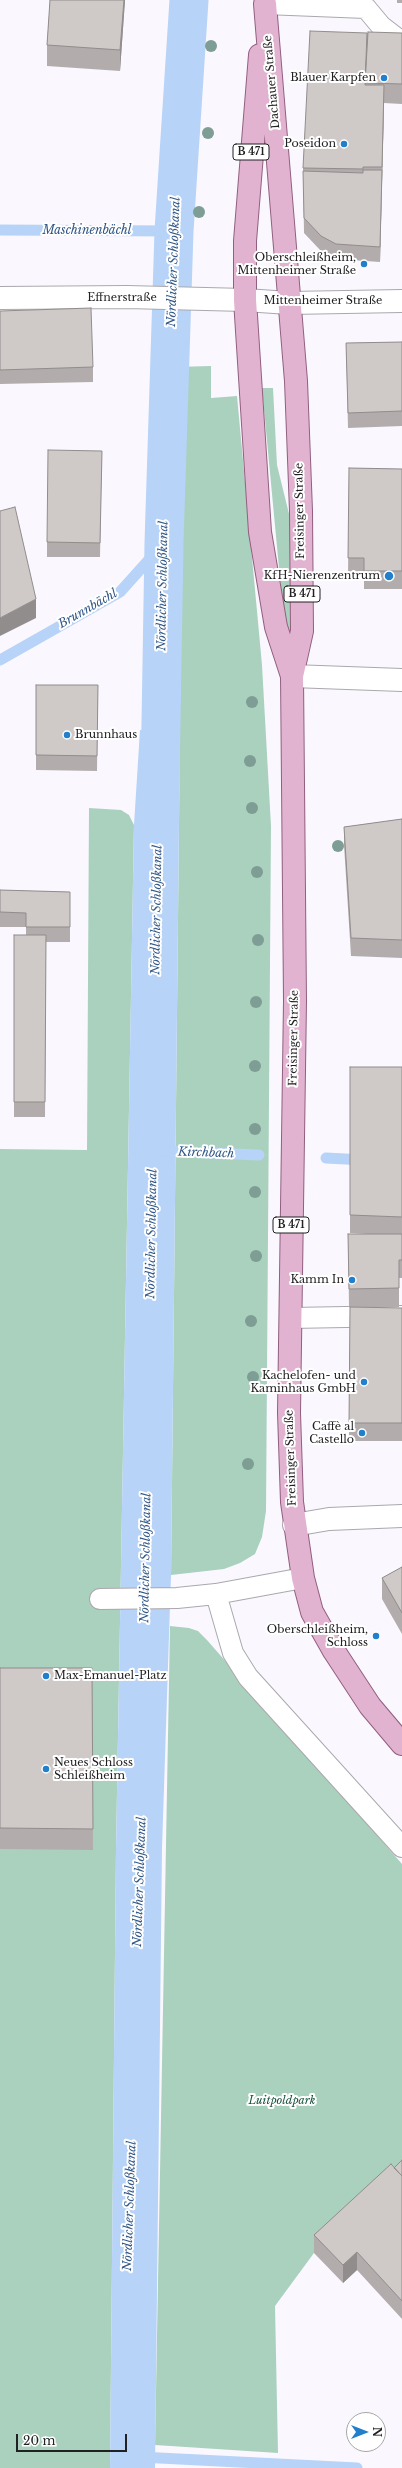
<!DOCTYPE html>
<html>
<head>
<meta charset="utf-8">
<style>
	body { margin:0 }
	#map { position:relative; width:402px; height:2468px; overflow:hidden; background:#faf8fe; font-family:"Libre Baskerville",serif }
	canvas { display:block }
	.north { position:absolute; left:346px; top:2412px; width:40px; height:40px; box-sizing:border-box; background:#fff; border:1px solid #a6a6a7; border-radius:50%; rotate:90deg; font-size:11px; font-weight:700; line-height:16px; text-align:center; color:#212123 }
	.north::after { content:''; display:block; margin:auto; width:14px; height:18px; background:#217fcc; clip-path:polygon(50% 0,100% 100%,50% 72%,0 100%) }
	.scale { position:absolute; left:16px; top:2434px; width:111px; height:18px; box-sizing:border-box; border:2px solid #212123; border-top:0; padding-left:5px; font-size:12px; line-height:14px; white-space:nowrap; color:#212123; -webkit-text-stroke:3px #fff; paint-order:stroke }
</style>
</head>
<body>
<div id="map">
<canvas width="402" height="2468"></canvas>
<div class="north">N</div>
<div class="scale">20 m</div>
</div>
<script>
const context = document.querySelector('canvas').getContext('2d');
context.lineJoin = 'round';
function fillPath(path, color) {
  context.fillStyle = color;
  context.fill(path, 'evenodd');
}
function shape(rows) {
  const path = new Path2D();
  for (const r of rows) {
    path.moveTo(r[0], r[1]);
    for (let i = 2; i < r.length; i += 2) path.lineTo(r[i], r[i + 1]);
  }
  return path;
}
function stroke(path, color, width, dash) {
  context.strokeStyle = color;
  context.lineWidth = width;
  context.lineCap = dash ? 'butt' : 'round';
  context.setLineDash(dash || []);
  context.stroke(path);
}
function write(font, color, halo, rows, align = 'center') {
  context.font = font + ' "Libre Baskerville",serif';
  context.lineWidth = 4;
  context.setLineDash([]);
  context.textBaseline = 'middle';
  context.strokeStyle = halo;
  context.fillStyle = color;
  for (const [text, x, y, turn = 0] of rows) {
    context.save();
    context.translate(x, y);
    context.rotate((+turn || 0) * Math.PI / 180);
    context.textAlign = isNaN(turn) ? turn : align;
    if (halo) context.strokeText(text, 0, 0);
    context.fillText(text, 0, 0);
    context.restore();
  }
}
const green = shape([
	[211,366,211,398,237,396,262,665,271,826,266,1511,262,1537,255,1554,240,1563,224,1569,171,1575,180,729,161,728,174,367],
	[262,388,273,388,277,465,291,522,293,629,289,631,284,621],
	[89,808,121,810,129,815,134,825,116,1850,110,2468,0,2468,0,1149,87,1150],
	[170,1626,189,1628,198,1631,207,1640,402,1864,402,2174,314,2253,275,2306,278,2453,155,2445]
]);
const water = shape([
	[180,728,171,1575,162,1848,155,2468,110,2468,116,1850,134,825,140,730]
]);
const stream = shape([
	[0,230,174,231],
	[0,660,120,592,164,543],
	[162,1151,259,1155],
	[326,1158,365,1160],
	[140,2457,357,2468]
]);
const canal = shape([
	[160,783,164,543,174,231,189,0]
]);
const service = shape([
	[265,4,366,8,381,26,402,42],
	[290,1318,402,1316],
	[216,1594,233,1653,248,1677,402,1847],
	[100,1599,177,1598,216,1594,303,1578]
]);
const minor = shape([
	[0,298,127,297,245,300],
	[292,676,402,680],
	[294,1525,329,1519,402,1516]
]);
const secondary = shape([
	[245,300,289,303,402,301]
]);
const primary = shape([
	[265,4,296,381,301,511,302,631,292,676,295,1001,289,1413,292,1502,303,1578,312,1612,334,1651,370,1706,402,1744],
	[260,55,245,241,245,300,260,532,276,627,292,676]
]);
const trees = [
	[211,46],
	[208,133],
	[199,212],
	[252,702],
	[250,761],
	[252,808],
	[338,846],
	[257,872],
	[258,940],
	[256,1002],
	[255,1066],
	[255,1129],
	[255,1192],
	[256,1256],
	[251,1321],
	[253,1377],
	[248,1464]
];
const wall = shape([
	[50,0,125,0,120,71,47,66,47,45],
	[397,0,402,0,402,3,397,3],
	[367,33,402,33,402,104,384,103,380,262,336,259,321,251,304,233,303,168],
	[0,311,93,367,93,382,0,384],
	[402,342,402,426,348,428,346,343],
	[102,451,100,557,47,557,47,542],
	[349,468,402,469,402,589,364,589,364,576,348,576],
	[36,685,98,685,97,771,36,770],
	[402,819,402,958,351,956,344,845,344,827],
	[0,890,70,892,70,942,46,942,45,1117,14,1117,14,935,26,935,26,927,0,927],
	[350,1067,402,1067,402,1278,399,1278,399,1307,351,1307,402,1308,402,1441,349,1441,350,1307,349,1307,348,1234,367,1234,350,1233],
	[402,1567,402,1634,382,1599,382,1578],
	[0,1668,92,1668,93,1850,0,1849],
	[402,2160,402,2319,357,2270,343,2283,314,2253,314,2235,394,2168]
]);
const shadedWall = shape([
	[124,0,125,0,120,71,120,50],
	[384,85,384,104,382,185,382,167],
	[382,170,382,185,380,262,380,247],
	[36,599,36,618,0,636,0,618],
	[357,2252,357,2270,343,2283,343,2265]
]);
const building = shape([
	[50,0,124,0,120,50,47,45,50,0],
	[310,31,367,33,365,85,384,85,382,167,363,167,363,169,303,168,310,31],
	[368,32,402,33,402,84,365,83,368,32],
	[363,170,382,170,380,247,336,244,321,236,304,218,303,171,363,173,363,170],
	[91,308,93,367,0,370,0,311,91,308],
	[402,342,402,411,348,413,346,343,402,342],
	[48,450,102,451,100,543,47,542,48,450],
	[349,468,402,469,402,571,364,571,364,558,348,558,349,468],
	[15,507,36,599,0,618,0,511,15,507],
	[36,685,98,685,97,756,36,755,36,685],
	[402,819,402,940,351,938,344,827,402,819],
	[0,890,70,892,70,927,26,927,26,913,0,912,0,890],
	[14,935,46,935,45,1102,14,1102,14,935],
	[350,1067,402,1067,402,1217,350,1215,350,1067],
	[348,1234,402,1234,402,1260,399,1260,399,1288,349,1289,348,1234],
	[350,1307,402,1308,402,1423,349,1423,350,1307],
	[402,1567,402,1613,382,1578,402,1567],
	[0,1668,92,1668,93,1829,0,1828,0,1668],
	[402,2160,402,2176,394,2168,402,2160],
	[391,2164,402,2176,402,2301,357,2252,343,2265,314,2235,391,2164]
]);
const markers = [
	[384,78,4,"#217fcc"],
	[344,144,4,"#217fcc"],
	[364,264,4,"#217fcc"],
	[389,576,5,"#217fcc"],
	[67,735,4,"#217fcc"],
	[352,1280,4,"#217fcc"],
	[364,1382,4,"#217fcc"],
	[362,1433,4,"#217fcc"],
	[376,1636,4,"#217fcc"],
	[46,1676,4,"#217fcc"],
	[46,1769,4,"#217fcc"]
];
const shields = [
	[251,152,36],
	[302,594,36],
	[291,1225,36]
];
const shieldNames = [
	["B 471",251,152],
	["B 471",302,594],
	["B 471",291,1225]
];
const poiNames = [
	["Blauer Karpfen",376,78],
	["Poseidon",336,144],
	["Oberschleißheim,",356,258],
	["Mittenheimer Straße",356,271],
	["KfH-Nierenzentrum",380,576],
	["Brunnhaus",75,735,"left"],
	["Kamm In",344,1280],
	["Kachelofen- und",356,1376],
	["Kaminhaus GmbH",356,1389],
	["Caffè al",354,1427],
	["Castello",354,1440],
	["Oberschleißheim,",368,1630],
	["Schloss",368,1643],
	["Max-Emanuel-Platz",54,1676,"left"],
	["Neues Schloss",54,1763,"left"],
	["Schleißheim",54,1776,"left"]
];
const streetNames = [
	["Dachauer Straße",272,82,-95],
	["Effnerstraße",122,298],
	["Mittenheimer Straße",323,301],
	["Freisinger Straße",300,511,-91],
	["Freisinger Straße",294,1038,-89],
	["Freisinger Straße",291,1458,-92]
];
const parkNames = [
	["Luitpoldpark",282,2101]
];
const waterNames = [
	["Maschinenbächl",87,231],
	["Nördlicher Schloßkanal",174,262,-88],
	["Nördlicher Schloßkanal",163,586,-89],
	["Brunnbächl",88,609,-30],
	["Nördlicher Schloßkanal",157,910,-89],
	["Kirchbach",206,1153,2],
	["Nördlicher Schloßkanal",152,1234,-89],
	["Nördlicher Schloßkanal",146,1558,-89],
	["Nördlicher Schloßkanal",140,1882,-88],
	["Nördlicher Schloßkanal",130,2206,-88]
];
fillPath(green, '#aad1be');
fillPath(water, '#b7d3f7');
stroke(stream, '#b7d3f7', 11);
stroke(canal, '#b7d3f7', 39);
stroke(service, '#aaa8ad', 22);
stroke(minor, '#aaa8ad', 24);
stroke(secondary, '#aaa8ad', 24);
stroke(primary, '#915f7f', 24);
stroke(service, '#fff', 20);
stroke(minor, '#fff', 22);
stroke(secondary, '#fff', 22);
stroke(primary, '#e2b3d0', 22);
context.fillStyle = '#7e9d94';
for (const [x, y] of trees) {
  context.beginPath();
  context.arc(x, y, 6, 0, 2 * Math.PI);
  context.fill();
}
fillPath(wall, '#b2adac');
fillPath(shadedWall, '#918d8c');
fillPath(building, '#cfc9c8');
stroke(building, '#918d8c', 1);
for (const [x, y, r, color] of markers) {
  const dot = new Path2D();
  dot.arc(x, y, r, 0, 2 * Math.PI);
  context.fillStyle = color;
  context.fill(dot);
  stroke(dot, '#fff', 1.5);
}
for (const [x, y, w] of shields) {
  const box = new Path2D();
  box.roundRect(x - w / 2, y - 8, w, 16, 3);
  context.fillStyle = '#fff';
  context.fill(box);
  stroke(box, '#212123', 1);
}
write('bold 10px', '#212123', null, shieldNames);
write('11px', '#212123', '#fff', poiNames, 'right');
write('11px', '#212123', '#fff', streetNames);
write('italic 11px', '#18533d', '#fff', parkNames);
write('italic 12px', '#315786', '#fff', waterNames);
</script>
</body>
</html>
